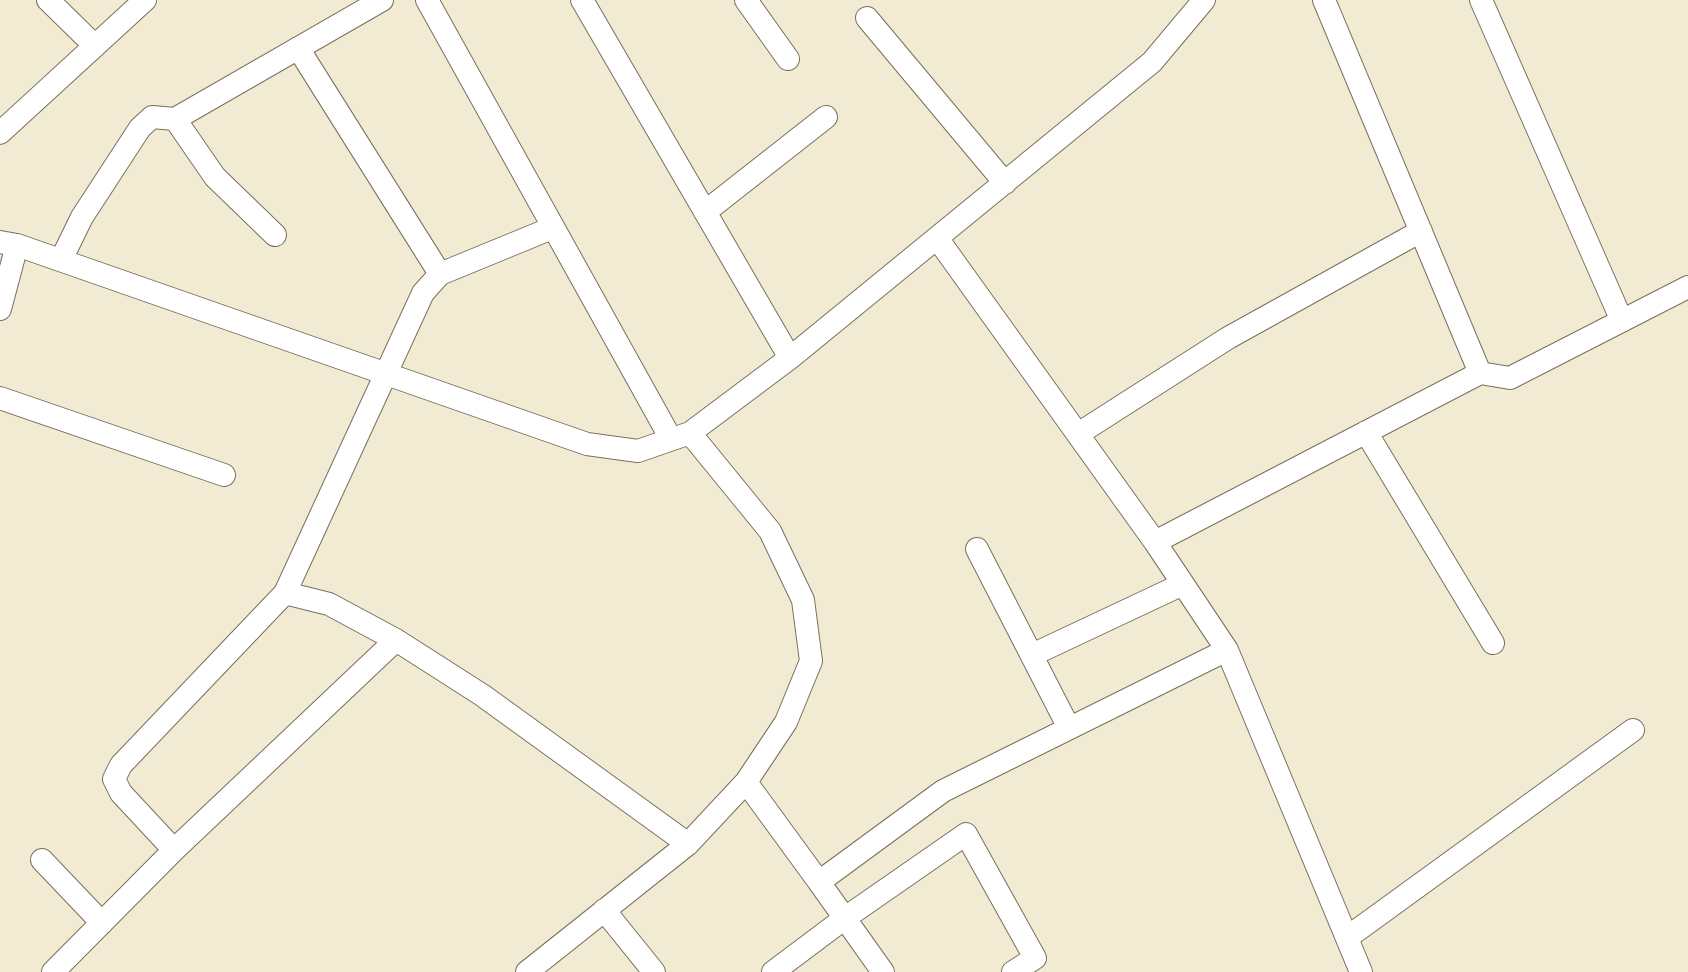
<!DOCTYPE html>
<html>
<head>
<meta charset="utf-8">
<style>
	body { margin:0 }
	canvas { display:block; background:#f2ebd3 }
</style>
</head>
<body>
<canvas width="1688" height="972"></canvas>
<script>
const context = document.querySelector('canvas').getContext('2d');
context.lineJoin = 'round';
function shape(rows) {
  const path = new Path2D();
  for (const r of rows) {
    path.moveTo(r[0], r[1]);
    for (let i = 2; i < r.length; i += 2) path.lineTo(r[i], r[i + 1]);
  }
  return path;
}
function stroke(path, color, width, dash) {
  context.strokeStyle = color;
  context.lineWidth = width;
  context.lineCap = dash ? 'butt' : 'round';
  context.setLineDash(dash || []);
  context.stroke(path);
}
const street = shape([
	[48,0,95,46],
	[427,0,671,439],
	[582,0,790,358],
	[746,0,788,59],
	[1324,0,1480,373],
	[1481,0,1622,321],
	[867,18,1005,183],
	[298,48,440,274],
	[175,119,215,177,275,235],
	[0,133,145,0],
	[705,212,826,117],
	[937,238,1155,542,1227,650,1361,972],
	[0,242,17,245,587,444,638,451,690,433,790,358,1152,62,1204,0],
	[61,260,82,217,140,128,152,117,175,119,382,0],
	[0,309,17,245],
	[0,398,224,475],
	[1366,432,1493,643],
	[1078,434,1228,338,1421,231],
	[1155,542,1480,373,1510,378,1688,287],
	[977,549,1069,728],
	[285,593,423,293,440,274,552,228],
	[1032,655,1183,584],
	[746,782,819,882,943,791,1227,650],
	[174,850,121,793,114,779,121,765,285,593,329,604,396,640,482,695,688,844],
	[42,860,102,923],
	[819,882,883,972],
	[604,910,654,972],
	[1348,937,1633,730],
	[53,972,174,850,396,640],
	[527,972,688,844,746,782,786,722,811,661,803,600,770,531,690,433],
	[773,972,845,918,966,834,1035,958,1013,972]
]);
stroke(street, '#7b6e5d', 24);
stroke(street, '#fff', 22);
</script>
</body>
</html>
